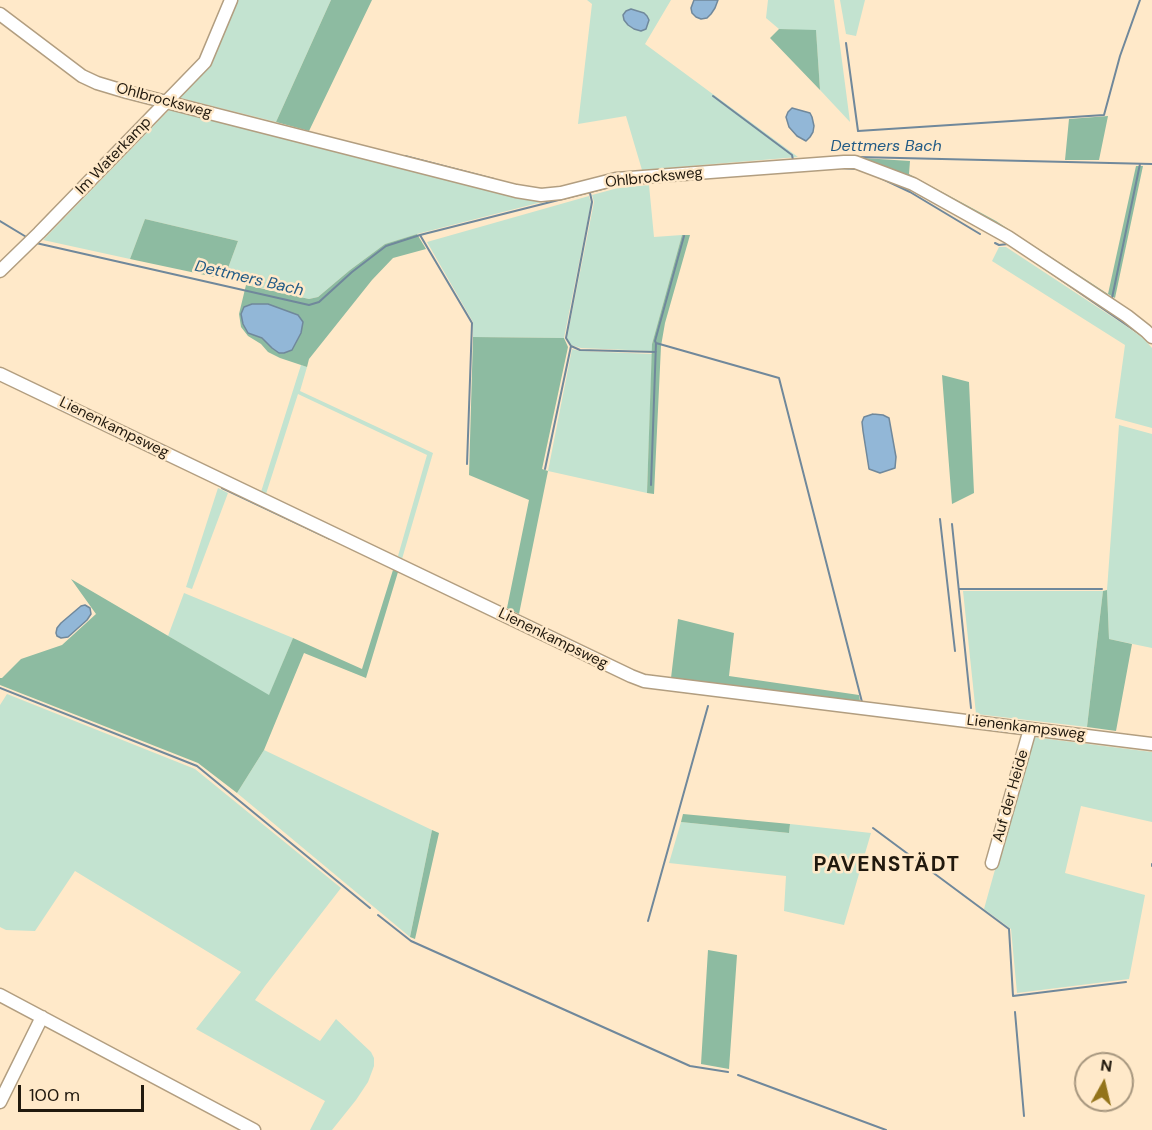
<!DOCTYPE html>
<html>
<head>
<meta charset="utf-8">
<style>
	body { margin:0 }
	#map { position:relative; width:1152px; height:1130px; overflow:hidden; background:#ffe9c9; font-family:"DM Sans",sans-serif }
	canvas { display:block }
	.north { position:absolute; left:1074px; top:1052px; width:60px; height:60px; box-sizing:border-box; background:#ffe9c9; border:2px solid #a6967e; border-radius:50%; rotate:8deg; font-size:16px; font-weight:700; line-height:24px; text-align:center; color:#21190e }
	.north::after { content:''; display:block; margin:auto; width:21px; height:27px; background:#93741b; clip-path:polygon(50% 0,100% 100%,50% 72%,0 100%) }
	.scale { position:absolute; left:18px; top:1085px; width:126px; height:27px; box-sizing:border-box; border:3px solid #21190e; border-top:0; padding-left:8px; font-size:18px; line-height:21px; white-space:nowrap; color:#21190e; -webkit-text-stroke:4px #ffe9c9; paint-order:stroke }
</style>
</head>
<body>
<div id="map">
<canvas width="1152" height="1130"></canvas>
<div class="north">N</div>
<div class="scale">100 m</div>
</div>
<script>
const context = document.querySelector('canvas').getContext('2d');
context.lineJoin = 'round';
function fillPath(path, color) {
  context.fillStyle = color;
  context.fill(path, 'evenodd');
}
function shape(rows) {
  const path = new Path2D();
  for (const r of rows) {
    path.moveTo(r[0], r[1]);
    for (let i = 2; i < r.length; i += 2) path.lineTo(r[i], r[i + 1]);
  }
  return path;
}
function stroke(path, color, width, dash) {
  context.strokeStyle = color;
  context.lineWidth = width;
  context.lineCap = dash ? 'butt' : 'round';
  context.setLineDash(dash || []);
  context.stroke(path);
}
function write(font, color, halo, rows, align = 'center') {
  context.font = font + ' "DM Sans",sans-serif';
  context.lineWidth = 5;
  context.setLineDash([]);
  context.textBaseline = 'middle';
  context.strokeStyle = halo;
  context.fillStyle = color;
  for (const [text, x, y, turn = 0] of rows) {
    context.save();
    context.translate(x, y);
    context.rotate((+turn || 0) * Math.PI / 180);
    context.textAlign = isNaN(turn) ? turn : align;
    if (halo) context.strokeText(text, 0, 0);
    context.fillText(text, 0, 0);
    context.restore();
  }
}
const green = shape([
	[238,0,331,0,276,122,180,98,211,66],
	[587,0,671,0,645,44,798,157,642,170,626,116,578,124,592,4],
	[768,0,834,0,850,122,820,90,816,31,779,29,766,18],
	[840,0,865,0,856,36,846,34],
	[170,109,517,196,541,199,542,202,417,234,385,244,350,270,318,297,309,299,224,279,238,241,145,219,130,259,43,240],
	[649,185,654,237,682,235,652,344,652,351,581,348,571,345,567,338,594,202,592,195,618,188],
	[589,196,591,203,564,338,473,337,473,322,470,317,427,242],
	[999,247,1006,247,1123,324,1143,338,1152,348,1152,428,1115,418,1125,345,992,261],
	[572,349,580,351,652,354,647,493,548,471],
	[301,365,307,367,300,391,433,453,402,559,398,556,427,455,298,394,266,494,261,492],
	[1119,425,1152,434,1152,648,1109,639,1107,590],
	[218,488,228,493,192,589,186,587],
	[963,591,1103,591,1087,727,976,714],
	[184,593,293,638,269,696,168,636],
	[7,694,195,769,341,888,265,986,255,1000,320,1041,336,1019,371,1052,374,1058,374,1066,368,1082,356,1100,332,1130,310,1130,325,1101,196,1029,241,972,75,871,35,931,6,930,0,927,0,705],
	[1032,737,1152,752,1152,822,1081,806,1065,873,1145,895,1129,979,1017,993,1011,929,984,909],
	[264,750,432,830,410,937,237,793],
	[681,822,789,833,790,824,871,833,844,925,784,911,786,876,669,863]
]);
const forest = shape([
	[331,0,372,0,309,131,276,122],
	[779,29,816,30,820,90,770,38],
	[1108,116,1099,160,1065,160,1069,119],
	[863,158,910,161,909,174,996,221,1108,294,1136,166,1143,166,1115,298,1108,294,1106,299,863,162],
	[145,219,238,241,224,279,130,259],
	[417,234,426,249,393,258,372,280,309,359,307,367,280,358,268,352,261,344,248,336,241,327,239,314,246,285,309,299,318,297,350,270,385,244],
	[682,235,690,235,665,323,661,346,654,494,647,493,652,344],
	[473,337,564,338,568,347,542,469,548,471,519,614,507,608,529,500,469,475],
	[942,375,969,382,974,493,952,504],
	[393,570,398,572,366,678,304,653,264,750,237,793,198,763,0,685,0,678,2,678,21,659,62,645,96,614,71,579,269,695,293,638,362,669],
	[1107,590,1109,639,1132,644,1116,731,1087,727,1103,591],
	[678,619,734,633,729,676,859,695,860,701,671,678],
	[683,814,790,824,789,833,681,822],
	[432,830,439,833,415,939,410,937],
	[708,950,737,955,729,1069,701,1064]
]);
const water = shape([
	[694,0,718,0,715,8,711,14,707,18,701,19,696,17,692,13,691,8,694,0],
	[631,9,644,13,647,16,649,20,646,29,641,31,634,29,628,25,624,20,623,15,626,11,631,9],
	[792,108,810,113,812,117,814,126,813,132,810,137,806,141,797,136,789,127,786,117,788,112,792,108],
	[252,304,268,304,298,315,303,322,301,333,292,350,284,353,279,353,272,348,262,338,248,333,243,324,241,314,244,307,252,304],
	[873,414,883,415,889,418,896,457,895,468,880,473,869,469,863,431,862,422,864,417,873,414],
	[85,605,90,608,91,614,87,620,68,637,61,638,57,636,56,633,57,628,61,623,81,606,85,605]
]);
const stream = shape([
	[846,43,858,131,1104,115,1120,56,1140,0],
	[713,96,792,155,793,160],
	[405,156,494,179],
	[858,157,1152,164],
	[839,168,857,169],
	[874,175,910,192,980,234],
	[590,193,592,202,566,338,571,346,580,350,656,352],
	[0,221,28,238],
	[420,235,472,323,467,464],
	[36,243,309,305,319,302,352,272,386,246,420,235,618,185],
	[995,243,999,245,1008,244],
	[1035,262,1144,337],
	[1115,301,1112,298,1140,164],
	[1122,306,1135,315],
	[656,343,779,378,862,702],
	[545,469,571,346],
	[651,485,656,343,655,341,684,236],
	[222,488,330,539],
	[940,519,955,651],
	[952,524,971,708],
	[959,589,1102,589],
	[0,688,197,766,370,908],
	[677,691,701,694],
	[710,695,785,704],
	[873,828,1009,929,1013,996,1126,982],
	[1152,866,1152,864],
	[378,915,411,941,690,1066,728,1072],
	[648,921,708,706],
	[1015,1012,1024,1116],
	[738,1075,886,1130]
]);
const minor = shape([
	[0,14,82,76,97,83,127,92,516,191,541,195,561,193,616,179,844,162,855,162,913,184,1008,237,1127,316,1146,331,1152,337],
	[0,271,39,233,205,62,231,0],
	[0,374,631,676,644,681,1152,744],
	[992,863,1030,729],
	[0,995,254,1130],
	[0,1102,42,1017]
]);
const streetNames = [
	["Ohlbrocksweg",164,101,15],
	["Im Waterkamp",114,156,-46],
	["Ohlbrocksweg",654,178,-6],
	["Lienenkampsweg",114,428,26],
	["Lienenkampsweg",553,639,26],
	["Lienenkampsweg",1026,728,7],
	["Auf der Heide",1011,796,-74]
];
const waterNames = [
	["Dettmers Bach",886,147],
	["Dettmers Bach",249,279,13]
];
const districtNames = [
	["PAVENSTÄDT",887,865]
];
fillPath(green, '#c3e3d0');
fillPath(forest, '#8dbba1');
fillPath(water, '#92b7d7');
stroke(water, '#70889b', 1.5);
stroke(stream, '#70889b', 2);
stroke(minor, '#b29e80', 15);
stroke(minor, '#fff', 12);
write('15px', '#21190e', '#ffe9c9', streetNames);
write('italic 16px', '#225b86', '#ffe9c9', waterNames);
context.letterSpacing = '1.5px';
write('bold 21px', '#21190e', '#ffe9c9', districtNames);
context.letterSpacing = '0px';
</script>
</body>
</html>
